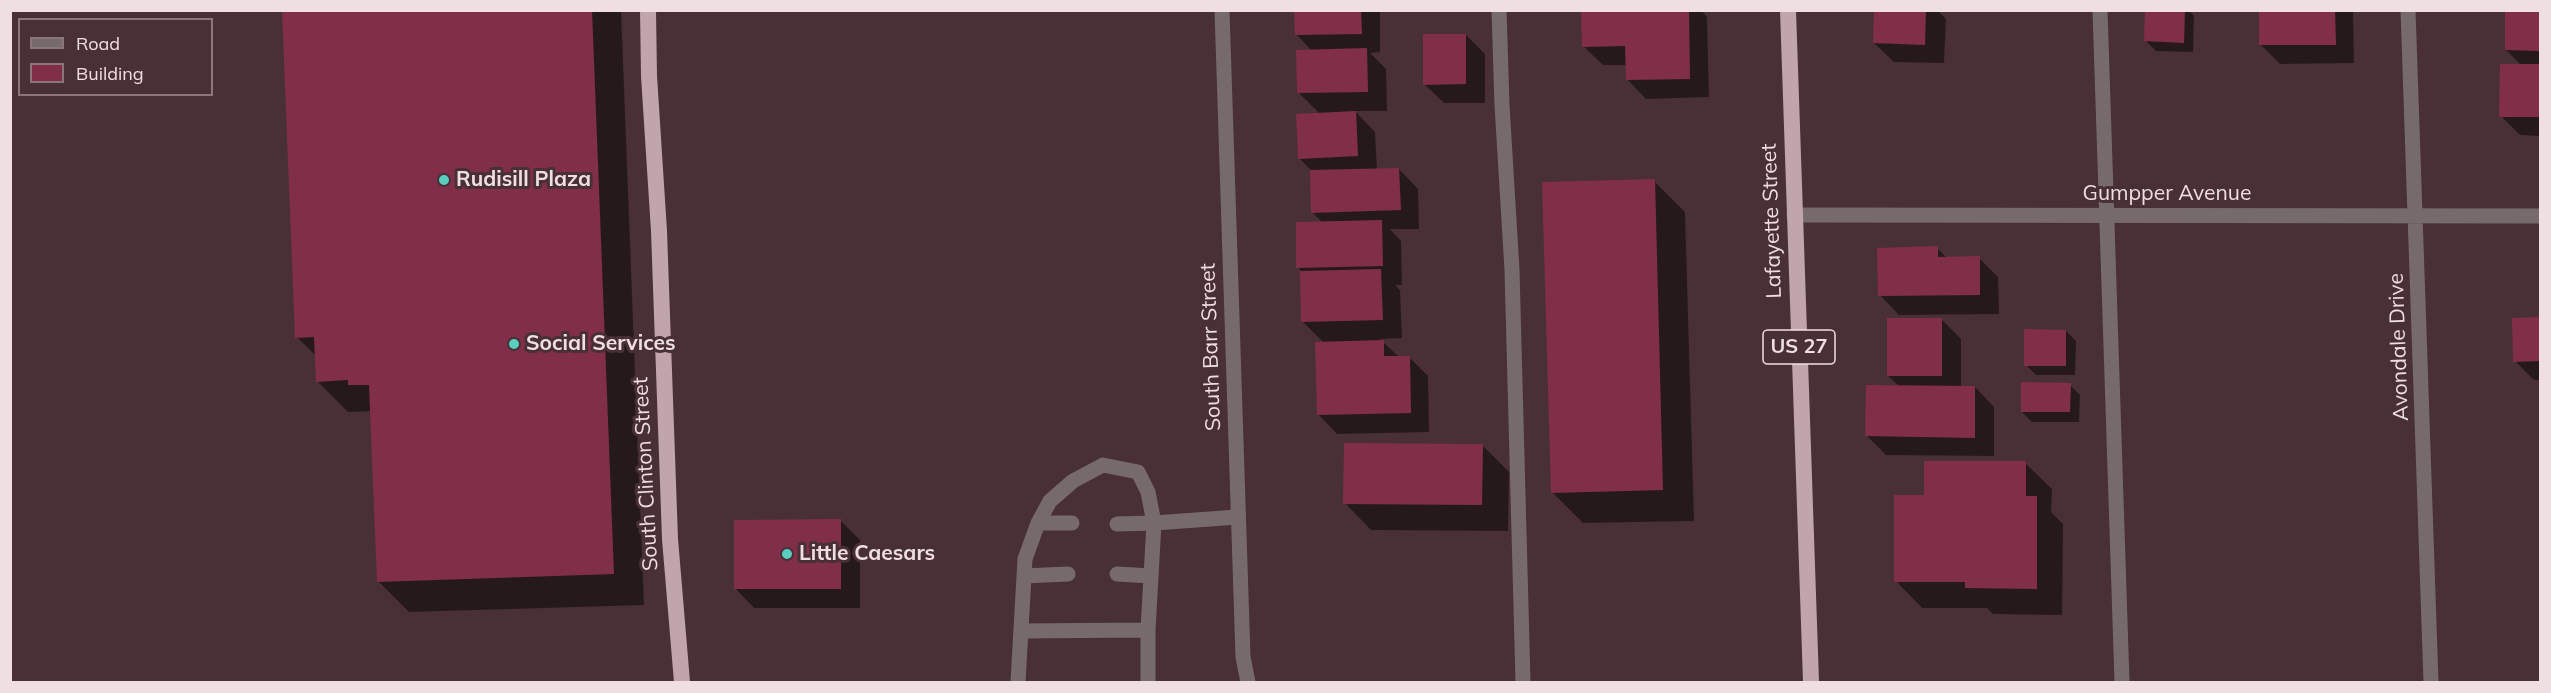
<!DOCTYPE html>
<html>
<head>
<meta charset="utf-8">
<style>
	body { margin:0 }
	#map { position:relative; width:2551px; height:693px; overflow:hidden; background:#483036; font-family:Mulish,sans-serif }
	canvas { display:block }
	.frame { position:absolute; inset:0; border:12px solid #efdfe2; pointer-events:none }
	.legend { position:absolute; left:18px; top:18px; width:195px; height:78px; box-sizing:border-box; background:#483036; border:2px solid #8b767b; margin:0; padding:8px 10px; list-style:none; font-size:18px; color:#efdfe2 }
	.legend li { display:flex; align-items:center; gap:12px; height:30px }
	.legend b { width:30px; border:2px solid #8b767b }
</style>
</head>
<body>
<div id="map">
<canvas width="2551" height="693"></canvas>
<div class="frame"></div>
<ul class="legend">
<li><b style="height:8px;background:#776a6d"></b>Road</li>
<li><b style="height:16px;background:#812f49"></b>Building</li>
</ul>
</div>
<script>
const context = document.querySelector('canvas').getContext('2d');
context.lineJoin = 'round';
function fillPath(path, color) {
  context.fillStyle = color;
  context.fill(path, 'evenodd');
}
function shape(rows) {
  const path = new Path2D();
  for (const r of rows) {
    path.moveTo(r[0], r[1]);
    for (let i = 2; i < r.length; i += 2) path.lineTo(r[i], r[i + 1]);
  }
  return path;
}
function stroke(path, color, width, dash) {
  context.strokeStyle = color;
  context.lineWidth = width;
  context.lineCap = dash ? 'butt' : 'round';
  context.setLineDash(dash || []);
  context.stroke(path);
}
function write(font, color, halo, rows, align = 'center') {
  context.font = font + ' Mulish,sans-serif';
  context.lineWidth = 6;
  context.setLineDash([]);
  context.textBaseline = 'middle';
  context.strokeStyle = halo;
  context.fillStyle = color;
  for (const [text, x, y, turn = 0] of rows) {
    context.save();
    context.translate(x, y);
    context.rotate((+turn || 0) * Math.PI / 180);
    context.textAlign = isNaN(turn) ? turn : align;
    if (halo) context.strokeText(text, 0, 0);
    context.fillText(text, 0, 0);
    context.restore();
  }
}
const shadow = shape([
	[283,10,621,10,644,605,409,612,378,581,372,411,348,412,317,381,316,356,297,337],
	[1296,10,1380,10,1380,52,1370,53,1386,69,1387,111,1355,111,1375,132,1377,170,1399,169,1418,189,1419,229,1390,229,1401,241,1402,285,1395,285,1400,290,1402,338,1380,339,1399,357,1409,357,1428,376,1429,432,1337,434,1318,414,1324,343,1302,321,1301,271,1298,267,1323,223,1312,212,1311,170,1299,158,1320,114,1298,92,1312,51,1296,34],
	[1582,10,1701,10,1707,17,1709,97,1646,99,1627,79,1627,65,1603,65,1583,46],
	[1876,10,1937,10,1946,19,1944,63,1894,62,1874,43],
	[2147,10,2189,10,2194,16,2193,52,2156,51,2146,41],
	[2278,10,2353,10,2354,63,2280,64,2261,45],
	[2507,10,2540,10,2540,136,2520,135,2501,116,2522,66,2506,50],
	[1466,35,1485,54,1485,103,1444,103,1424,84],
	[1654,181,1685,212,1694,521,1583,523,1552,492],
	[1937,248,1948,259,1979,258,1998,277,1999,314,1899,315,1880,295],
	[2540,319,2540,380,2534,380,2515,361,2513,320],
	[1942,320,1961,339,1961,387,1975,387,1994,407,1994,456,1886,455,1867,436,1899,386,1888,376],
	[2066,331,2076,341,2075,375,2036,375,2026,365],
	[2070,385,2080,395,2079,422,2032,422,2022,412],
	[1482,445,1509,472,1508,531,1371,530,1345,503],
	[2025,463,2052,489,2051,512,2063,524,2062,615,1993,614,1987,608,1922,608,1896,581],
	[841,521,860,540,860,608,754,608,735,588]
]);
const building = shape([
	[282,10,592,10,614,574,377,582,369,385,348,385,348,380,316,382,314,337,295,338],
	[1294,10,1361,10,1362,34,1295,35],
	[1581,10,1689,10,1690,79,1626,80,1625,46,1582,47],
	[1874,10,1926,10,1925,45,1873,43],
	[2145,10,2185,10,2184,43,2144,41],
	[2335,10,2336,45,2259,45,2259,12],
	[2505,10,2540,10,2540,51,2505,50],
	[1423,34,1466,34,1466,84,1423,85],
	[1367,48,1368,92,1297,93,1296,50],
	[2500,64,2540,64,2540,117,2499,117],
	[1356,111,1358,156,1298,159,1296,114],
	[1399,168,1401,210,1311,213,1310,170],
	[1655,179,1663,490,1551,493,1542,182],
	[1382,220,1383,266,1296,268,1296,222],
	[1938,246,1938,257,1980,256,1980,295,1878,296,1877,248],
	[1381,269,1383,320,1301,322,1300,271],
	[2540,317,2540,361,2513,362,2512,318],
	[1887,318,1942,318,1942,376,1887,376],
	[2024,329,2066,330,2066,366,2024,366],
	[1384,340,1384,356,1410,356,1411,413,1317,415,1315,342],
	[2021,382,2071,383,2070,412,2021,412],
	[1866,385,1975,386,1975,438,1865,436],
	[1344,443,1483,444,1482,505,1343,504],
	[1924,461,2026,461,2026,496,2037,496,2037,589,1965,588,1965,582,1894,582,1894,495,1924,495],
	[841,519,841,589,734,589,734,520]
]);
const service = shape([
	[1499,10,1502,105,1512,270,1523,682],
	[2100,10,2122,682],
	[1038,523,1072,523],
	[1117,574,1151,576],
	[1024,576,1068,574],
	[1148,630,1148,682],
	[1021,631,1148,630,1154,523,1117,524],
	[1018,682,1025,559,1038,523,1050,501,1073,481,1103,465,1138,472,1148,492,1154,523,1238,517]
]);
const minor = shape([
	[1222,10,1243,657,1248,682],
	[2408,10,2431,682],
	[1794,215,2540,216]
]);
const trunk = shape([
	[648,10,649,76,659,231,670,539,682,682],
	[1788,10,1811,682]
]);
const markers = [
	[444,180,6,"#59cebe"],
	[514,344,6,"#59cebe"],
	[787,554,6,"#59cebe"]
];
const shields = [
	[1799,347,72]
];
const shieldNames = [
	["US 27",1799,347]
];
const poiNames = [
	["Rudisill Plaza",456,180],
	["Social Services",526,344],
	["Little Caesars",799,554]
];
const streetNames = [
	["Gumpper Avenue",2167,194],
	["Lafayette Street",1772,221,-92],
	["South Barr Street",1211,347,-92],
	["Avondale Drive",2399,347,-92],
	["South Clinton Street",646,474,-93]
];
fillPath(shadow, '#0007');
fillPath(building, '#812f49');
stroke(service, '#776a6d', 15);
stroke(minor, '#776a6d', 15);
stroke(trunk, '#c0a5ab', 16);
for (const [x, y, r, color] of markers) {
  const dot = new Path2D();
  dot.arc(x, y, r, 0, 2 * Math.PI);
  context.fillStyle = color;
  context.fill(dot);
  stroke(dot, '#483036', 2);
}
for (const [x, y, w] of shields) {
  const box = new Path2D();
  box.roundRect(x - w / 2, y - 17, w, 34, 4.5);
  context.fillStyle = '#483036';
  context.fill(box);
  stroke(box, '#efdfe2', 1.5);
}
write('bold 20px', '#efdfe2', null, shieldNames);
write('bold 21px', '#efdfe2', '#483036', poiNames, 'left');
write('21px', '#efdfe2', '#483036', streetNames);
</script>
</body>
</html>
